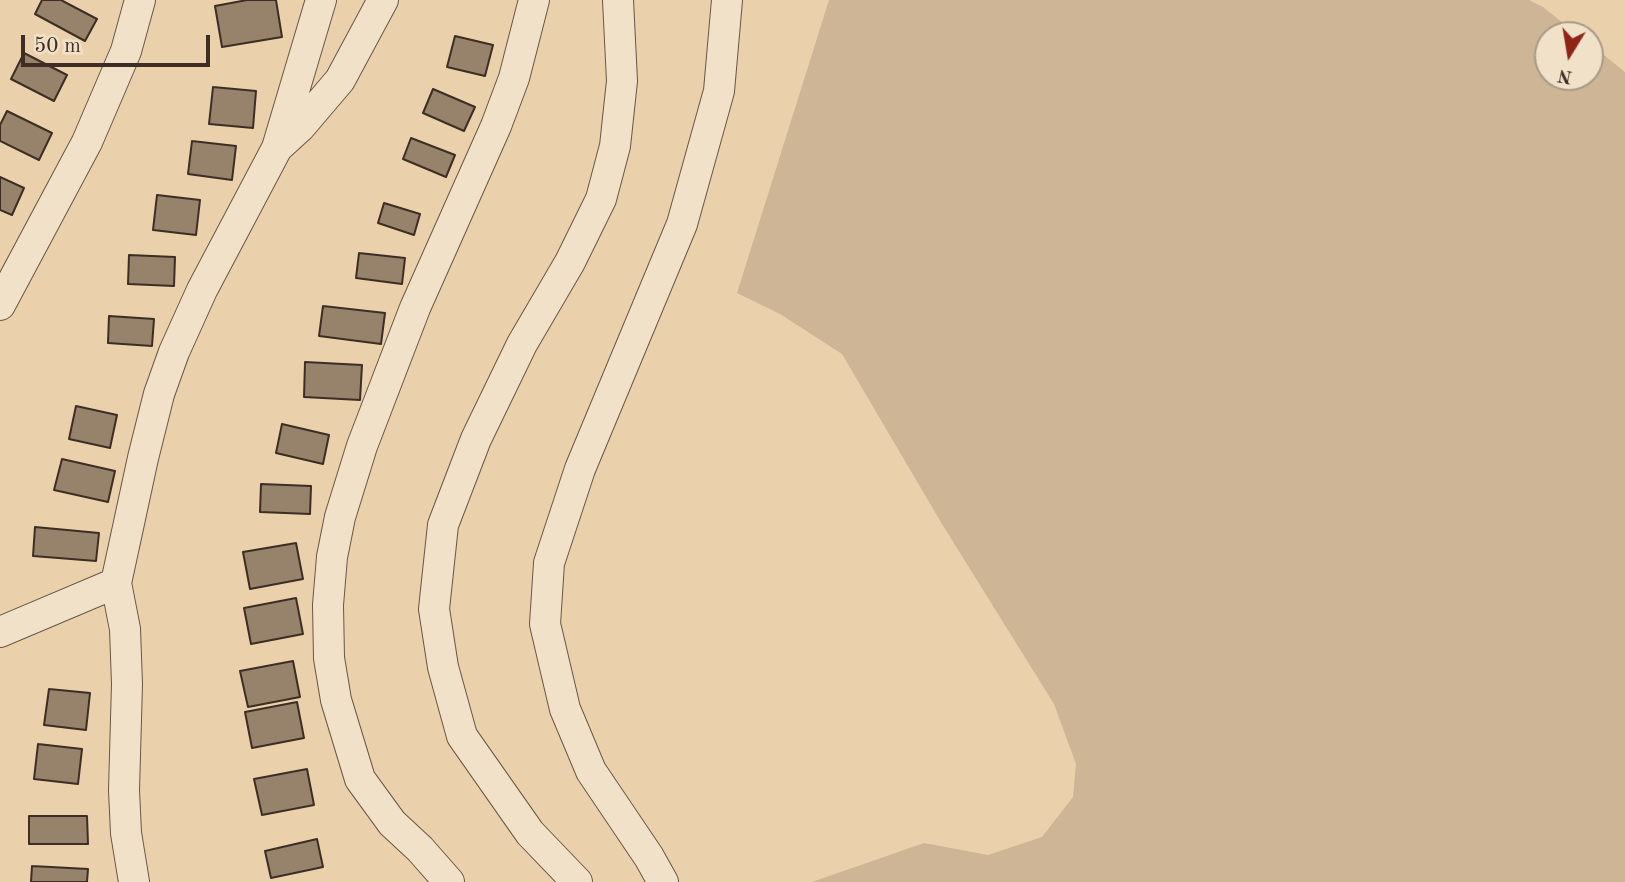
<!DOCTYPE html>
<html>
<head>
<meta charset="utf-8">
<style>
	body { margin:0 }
	#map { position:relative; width:1625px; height:882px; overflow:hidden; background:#ead1ac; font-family:"Old Standard TT",serif }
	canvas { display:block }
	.north { position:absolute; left:1534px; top:21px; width:70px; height:70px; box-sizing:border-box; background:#f1e1c9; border:2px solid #a99987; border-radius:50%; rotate:191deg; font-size:19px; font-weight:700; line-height:28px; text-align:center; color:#3d2d24 }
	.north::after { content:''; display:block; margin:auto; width:24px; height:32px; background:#8f2418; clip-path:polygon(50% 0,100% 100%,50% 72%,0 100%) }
	.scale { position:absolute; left:21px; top:35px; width:189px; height:32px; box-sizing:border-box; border:4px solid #3d2d24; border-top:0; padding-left:9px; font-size:21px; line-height:24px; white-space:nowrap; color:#3d2d24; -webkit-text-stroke:5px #f1e1c9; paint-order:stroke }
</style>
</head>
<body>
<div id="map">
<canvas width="1625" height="882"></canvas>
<div class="north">N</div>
<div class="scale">50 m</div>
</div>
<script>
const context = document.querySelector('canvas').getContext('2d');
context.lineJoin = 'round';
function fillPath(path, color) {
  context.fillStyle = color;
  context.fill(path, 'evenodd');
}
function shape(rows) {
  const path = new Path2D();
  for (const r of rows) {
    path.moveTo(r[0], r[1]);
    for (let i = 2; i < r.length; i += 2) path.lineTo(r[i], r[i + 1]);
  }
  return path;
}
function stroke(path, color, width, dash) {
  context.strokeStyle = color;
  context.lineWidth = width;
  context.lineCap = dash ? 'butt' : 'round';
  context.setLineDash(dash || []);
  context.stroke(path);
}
const green = shape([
	[829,0,1529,0,1543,7,1578,35,1548,35,1548,77,1590,77,1590,44,1625,72,1625,882,812,882,924,843,988,855,1042,837,1073,797,1076,764,1054,704,942,524,842,354,780,314,737,293]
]);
const building = shape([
	[42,0,61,0,97,19,85,41,35,14,42,0],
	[247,0,276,0,282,37,222,47,215,6,247,0],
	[455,36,493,45,485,76,447,67,455,36],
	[24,53,67,75,54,101,11,79,24,53],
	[213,87,256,91,253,128,209,124,213,87],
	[433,89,475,107,464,131,423,113,433,89],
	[7,111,52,133,39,160,0,141,0,125,7,111],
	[411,138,455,155,446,177,403,159,411,138],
	[192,141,236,146,232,180,188,174,192,141],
	[0,177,24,188,12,215,0,210,0,177],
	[157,195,200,200,196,235,153,230,157,195],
	[384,203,420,214,414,235,378,223,384,203],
	[359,253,405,258,402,284,356,278,359,253],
	[129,255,175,257,174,286,128,284,129,255],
	[323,306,385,313,381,344,319,336,323,306],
	[109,316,154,319,152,346,108,343,109,316],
	[305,362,362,365,360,400,304,397,305,362],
	[76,406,117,415,110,448,69,439,76,406],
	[282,424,329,435,323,464,276,453,282,424],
	[62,459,115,471,108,502,54,490,62,459],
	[261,484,311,486,310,514,260,512,261,484],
	[35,527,99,533,96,561,33,556,35,527],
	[296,543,303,579,250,589,243,552,296,543],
	[296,598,303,634,251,644,244,608,296,598],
	[293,661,300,697,248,707,240,671,293,661],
	[49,689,90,693,86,730,44,725,49,689],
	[297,702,304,738,252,748,245,712,297,702],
	[38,744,82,749,78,784,34,779,38,744],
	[307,769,314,805,262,815,254,779,307,769],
	[29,816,87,816,88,844,29,844,29,816],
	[317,839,323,867,271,878,265,851,317,839],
	[32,866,88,869,87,882,31,882,32,866]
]);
const minor = shape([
	[277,148,300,127,340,80,383,0],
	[0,305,87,142,126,51,140,0],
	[0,632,116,583],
	[134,882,126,833,124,790,127,684,125,629,116,583,143,458,159,394,174,352,202,290,277,148,321,0],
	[449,882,420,849,392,823,360,779,336,700,329,658,328,605,332,557,340,517,362,446,415,308,496,126,514,78,534,0],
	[577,882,530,833,462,736,443,667,434,609,443,525,476,439,522,344,570,262,601,199,615,146,622,81,618,0],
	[663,882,649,857,591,771,565,709,545,624,549,563,580,469,682,224,719,91,727,0]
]);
fillPath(green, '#cdb595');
fillPath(building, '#97826b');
stroke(building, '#3d2d24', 2);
stroke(minor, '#685646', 32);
stroke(minor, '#f1e1c9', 30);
</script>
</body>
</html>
